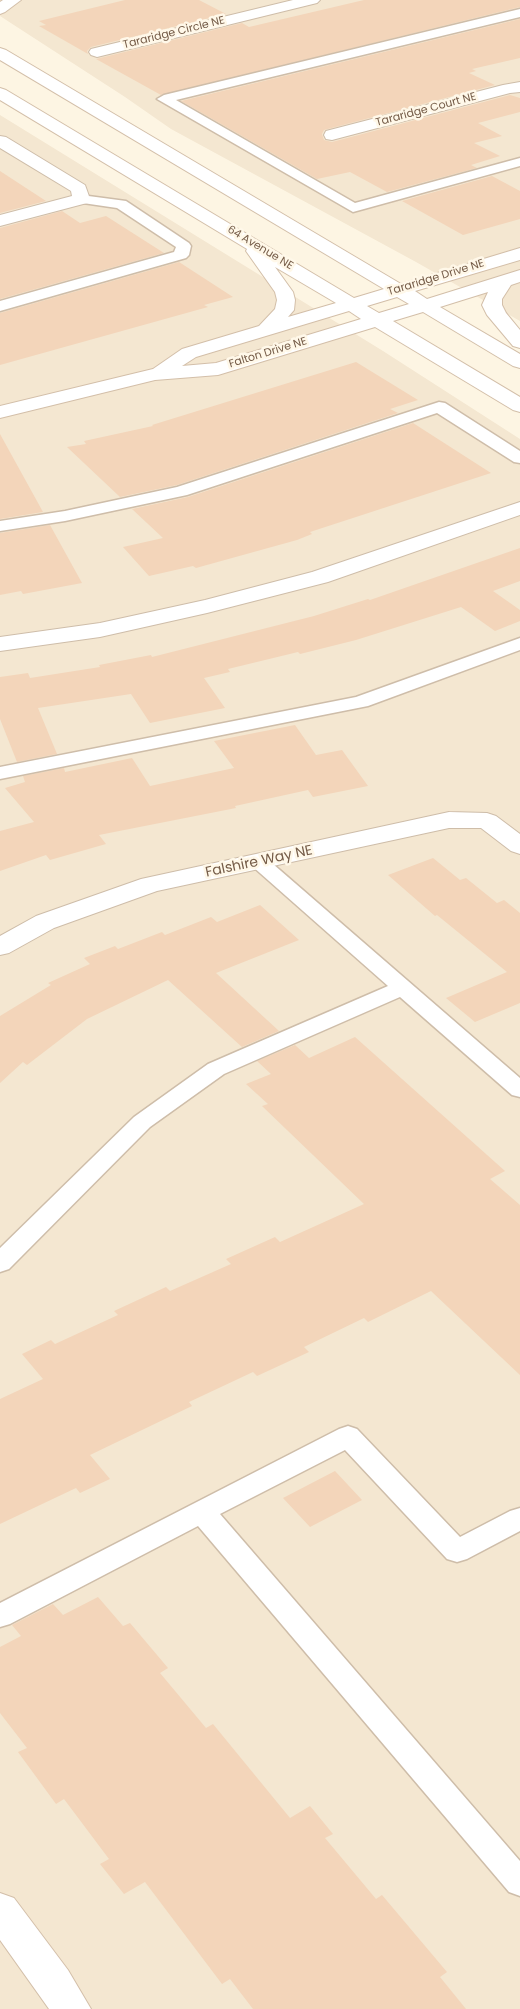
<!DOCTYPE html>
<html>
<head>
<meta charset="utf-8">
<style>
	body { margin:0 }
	canvas { display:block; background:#fdf5e3 }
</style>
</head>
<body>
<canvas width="520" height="2009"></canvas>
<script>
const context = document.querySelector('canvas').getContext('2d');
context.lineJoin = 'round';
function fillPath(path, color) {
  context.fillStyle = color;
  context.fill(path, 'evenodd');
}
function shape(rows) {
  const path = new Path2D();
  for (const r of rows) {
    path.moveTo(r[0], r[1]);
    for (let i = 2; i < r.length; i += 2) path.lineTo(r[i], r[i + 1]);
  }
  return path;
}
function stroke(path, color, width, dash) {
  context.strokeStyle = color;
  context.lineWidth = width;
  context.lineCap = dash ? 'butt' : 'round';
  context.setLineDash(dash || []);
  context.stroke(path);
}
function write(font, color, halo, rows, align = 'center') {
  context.font = font + ' Poppins,sans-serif';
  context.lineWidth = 5;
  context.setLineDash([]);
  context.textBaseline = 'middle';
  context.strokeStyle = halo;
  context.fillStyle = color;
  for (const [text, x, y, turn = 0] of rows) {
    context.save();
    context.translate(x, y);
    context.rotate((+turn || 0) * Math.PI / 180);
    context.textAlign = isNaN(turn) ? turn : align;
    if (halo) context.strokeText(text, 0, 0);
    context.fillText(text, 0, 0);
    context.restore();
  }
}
const residential = shape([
	[0,0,520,0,520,321,416,262,171,129,125,97,0,16],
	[0,115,383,351,520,439,520,2009,0,2009]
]);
const building = shape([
	[125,0,199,0,226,14,91,47,87,51,88,54,39,26,46,25,39,21],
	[364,0,520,0,520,7,161,95,96,59,242,23,249,27],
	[520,19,520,58,472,69,476,71,469,73,495,85,324,130,322,134,324,140,332,142,510,95,520,98,520,112,478,123,502,136,474,143,500,156,471,165,477,168,387,192,350,172,317,179,181,101],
	[0,171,46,201,0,213],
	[492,176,520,191,520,219,463,235,402,201],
	[62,211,80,223,106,216,164,253,0,299,0,228],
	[179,262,233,297,204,305,208,307,0,365,0,313],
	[356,362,418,400,390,409,398,413,177,485,120,497,67,447,86,444,84,441,153,426,152,425],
	[413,423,491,473,310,532,312,534,297,540,196,568,193,566,149,576,123,547,163,538,132,509,188,497],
	[0,434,43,512,0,519],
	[50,525,82,583,23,594,21,591,0,595,0,533],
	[520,548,520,581,493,591,520,610,520,621,495,631,461,607,356,640,300,654,298,652,228,669,230,672,204,678,225,708,150,723,131,694,38,708,57,754,17,762,0,719,0,677,28,673,30,678,100,667,99,665,151,655,152,657,314,616,368,599,370,600],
	[295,725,316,755,342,750,368,786,313,797,308,790,235,806,236,808,99,835,106,844,50,860,46,855,0,871,0,831,34,822,5,788,25,782,23,776,64,768,65,772,132,758,150,786,234,768,214,741],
	[433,858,460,880,466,878,497,903,504,900,520,913,520,1003,475,1022,446,998,507,972,437,915,435,916,388,875],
	[260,905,299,940,216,973,279,1031,242,1047,168,980,87,1019,27,1065,23,1062,0,1083,0,1016,51,985,48,983,90,964,84,958,115,946,118,949,162,932,165,935,211,917,217,922],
	[355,1037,505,1171,490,1179,520,1205,520,1375,431,1291,368,1322,364,1318,304,1347,309,1352,257,1376,253,1372,189,1402,192,1406,90,1455,110,1479,80,1493,76,1488,0,1524,0,1399,43,1379,22,1354,51,1340,55,1344,118,1315,114,1311,166,1287,170,1291,231,1264,226,1259,275,1237,280,1242,364,1204,262,1106,268,1104,246,1084,271,1074,257,1061,295,1045,309,1058],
	[335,1471,362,1500,310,1527,283,1498],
	[98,1597,123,1626,130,1623,168,1668,160,1673,206,1728,213,1724,290,1818,310,1806,333,1834,325,1838,376,1899,382,1895,447,1972,440,1977,466,2009,253,2009,230,1979,222,1984,145,1882,124,1894,100,1864,109,1859,64,1799,56,1804,18,1752,27,1748,0,1713,0,1647,21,1636,12,1625,53,1604,63,1615]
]);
const lane = shape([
	[520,9,520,17,176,100,355,203,520,158,520,166,353,212,157,99,164,95,520,9],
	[81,195,126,201,189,243,191,246,189,255,186,258,0,311,0,301,174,252,176,247,117,208,76,202,74,199,76,196,81,195],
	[439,402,445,403,520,451,520,463,514,462,437,413,187,495,65,521,0,531,0,521,65,511,177,487,439,402],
	[520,638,520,650,368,706,0,779,0,767,356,697,520,638],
	[259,856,266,858,520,1078,520,1097,512,1095,400,997,224,1074,150,1127,9,1269,0,1272,0,1248,134,1117,208,1064,388,986,252,866,248,862,252,858,259,856],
	[348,1426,357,1429,460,1537,510,1511,520,1508,520,1531,467,1559,457,1562,447,1559,345,1450,220,1514,520,1861,520,1896,509,1892,198,1526,10,1624,0,1627,0,1603,339,1429,348,1426]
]);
const street = shape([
	[293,0,320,0,317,3,97,57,91,55,89,52,91,49,293,0],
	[520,82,520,92,510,93,332,140,326,139,324,135,326,131,503,85,520,82],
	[0,136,6,137,85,185,90,199,87,203,0,226,0,215,72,196,71,191,0,148,0,136],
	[520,502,520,515,328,582,207,613,100,637,0,651,0,637,100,623,205,600,312,572,520,502],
	[449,812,487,813,496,816,520,834,520,854,511,851,481,828,449,828,157,891,54,928,9,953,0,955,0,936,36,916,141,879,449,812]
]);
const secondary = shape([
	[3,0,21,0,5,12,0,14,0,2,3,0],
	[0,48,6,50,401,284,520,248,520,260,415,291,427,299,520,270,520,282,511,285,502,299,502,305,506,313,520,330,520,348,513,346,487,315,482,305,488,292,440,307,520,354,520,368,513,366,423,312,393,321,520,397,520,412,513,410,375,327,218,375,155,380,0,418,0,406,153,369,182,349,259,326,275,309,277,300,275,292,246,251,247,249,0,100,0,88,6,90,354,298,384,289,0,60,0,48],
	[275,267,336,303,288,317,294,310,295,300,293,292,275,267],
	[397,297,409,304,379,313,367,306,397,297],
	[349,311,361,319,216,363,182,366,196,357,349,311],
	[0,1893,14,1898,68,1970,91,2009,49,2009,0,1940,0,1893]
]);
const farStreetnames = [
	["Tararidge Circle NE",174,33,-14],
	["Tararidge Court NE",426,110,-15],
	["64 Avenue NE",260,248,31],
	["Tararidge Drive NE",436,278,-17],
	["Falton Drive NE",268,353,-17]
];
const streetNames = [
	["Falshire Way NE",259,862,-12]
];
fillPath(residential, '#f4e7d1');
fillPath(building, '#f3d5ba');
stroke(lane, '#cebda9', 3);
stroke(street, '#cebda9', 2);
stroke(secondary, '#d3bfa9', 2);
fillPath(lane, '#fff');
fillPath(street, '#fff');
fillPath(secondary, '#fff');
write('11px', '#755c48', '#fff8e9', farStreetnames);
write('14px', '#755c48', '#fff8e9', streetNames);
</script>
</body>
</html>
